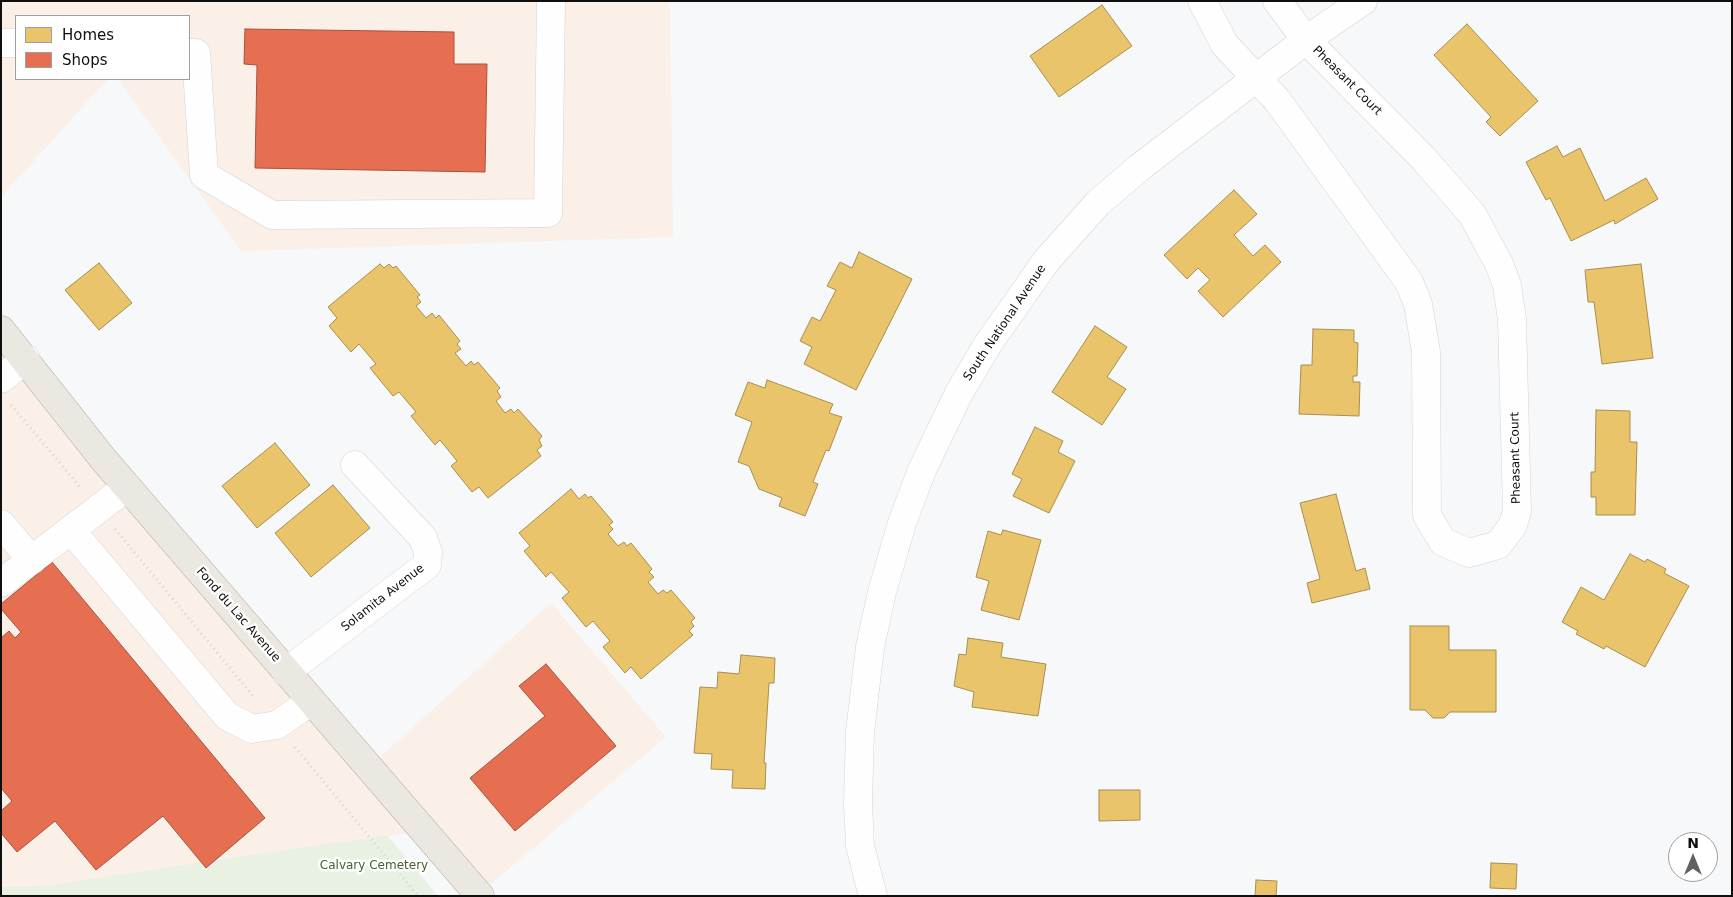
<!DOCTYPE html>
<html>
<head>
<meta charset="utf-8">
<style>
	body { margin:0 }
	#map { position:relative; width:1733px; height:897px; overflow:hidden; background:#f7f8f9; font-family:"DejaVu Sans",sans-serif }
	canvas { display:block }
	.frame { position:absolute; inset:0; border:2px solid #0f0f10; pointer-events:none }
	.legend { position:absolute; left:15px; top:15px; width:175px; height:65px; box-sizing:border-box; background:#fff; border:1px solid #9f9f9f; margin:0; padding:6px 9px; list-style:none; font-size:15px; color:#0f0f10 }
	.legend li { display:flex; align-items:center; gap:10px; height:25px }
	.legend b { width:25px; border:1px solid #9f9f9f }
	.north { position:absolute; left:1668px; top:832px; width:50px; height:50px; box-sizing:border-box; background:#fff; border:1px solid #9f9f9f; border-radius:50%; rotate:0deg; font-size:14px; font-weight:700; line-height:20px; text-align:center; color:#0f0f10 }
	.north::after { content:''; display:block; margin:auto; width:18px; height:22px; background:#606162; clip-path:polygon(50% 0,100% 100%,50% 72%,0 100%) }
</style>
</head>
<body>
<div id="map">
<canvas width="1733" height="897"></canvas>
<div class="frame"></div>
<ul class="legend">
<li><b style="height:14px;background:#e9c46a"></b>Homes</li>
<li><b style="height:14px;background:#e76f51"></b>Shops</li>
</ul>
<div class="north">N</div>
</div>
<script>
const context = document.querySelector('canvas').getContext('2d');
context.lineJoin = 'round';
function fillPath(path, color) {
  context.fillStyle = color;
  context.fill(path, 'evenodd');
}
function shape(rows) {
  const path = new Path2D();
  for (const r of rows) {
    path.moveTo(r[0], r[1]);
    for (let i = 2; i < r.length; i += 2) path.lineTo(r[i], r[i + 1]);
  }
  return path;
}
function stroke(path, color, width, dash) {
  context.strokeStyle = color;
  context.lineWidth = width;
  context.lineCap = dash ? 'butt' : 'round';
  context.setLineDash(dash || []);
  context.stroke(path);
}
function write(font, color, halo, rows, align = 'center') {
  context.font = font + ' "DejaVu Sans",sans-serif';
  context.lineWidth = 5;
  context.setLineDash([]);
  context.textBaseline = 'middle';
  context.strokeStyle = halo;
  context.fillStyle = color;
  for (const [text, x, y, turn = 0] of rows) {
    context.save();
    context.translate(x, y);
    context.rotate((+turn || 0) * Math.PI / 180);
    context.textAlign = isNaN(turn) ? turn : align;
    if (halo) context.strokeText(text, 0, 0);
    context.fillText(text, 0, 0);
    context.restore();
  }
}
const commercial = shape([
	[1,1,670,1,673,237,241,251,118,79,189,79,189,16,16,16,16,79,108,79,1,197],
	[1,334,370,766,551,603,666,737,479,894,423,831,44,886,1,887]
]);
const green = shape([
	[387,835,438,896,1,896,1,887,44,886]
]);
const homes = shape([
	[1102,5,1132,46,1059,97,1030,56,1102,5],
	[1467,24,1538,101,1500,136,1486,122,1491,117,1434,55,1467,24],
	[1557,146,1563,157,1580,148,1605,201,1646,178,1658,199,1615,224,1614,220,1571,241,1550,198,1546,200,1526,162,1557,146],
	[1234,190,1257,214,1234,235,1253,256,1265,245,1281,262,1223,317,1198,291,1210,280,1198,268,1187,279,1164,255,1234,190],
	[859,252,912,279,856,390,804,364,812,347,800,341,812,317,820,321,836,290,827,286,840,262,852,268,859,252],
	[99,263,132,303,99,330,65,290,99,263],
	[380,264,384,268,389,264,393,268,396,266,420,295,417,297,421,302,416,306,426,318,432,313,436,318,439,315,460,341,457,344,461,349,455,353,466,366,471,361,474,365,478,362,500,388,497,391,501,397,496,401,505,413,511,409,514,413,518,409,542,436,539,440,542,446,537,450,541,456,488,498,479,487,472,492,451,466,457,461,440,440,435,445,411,416,416,412,399,392,393,396,370,368,376,364,359,344,351,352,329,326,337,318,328,307,380,264],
	[1641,264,1653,358,1602,364,1594,302,1588,302,1585,270,1641,264],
	[1095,326,1127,347,1107,377,1126,389,1102,425,1052,392,1095,326],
	[1313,329,1354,330,1354,342,1358,343,1357,376,1353,376,1353,382,1360,382,1359,416,1299,414,1301,365,1312,365,1313,329],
	[767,380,833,404,829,413,842,417,829,451,826,450,813,482,818,484,805,516,779,506,782,498,759,489,749,466,738,462,752,422,735,415,748,382,765,388,767,380],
	[1596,410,1630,411,1630,442,1637,442,1635,515,1596,515,1596,497,1591,497,1591,472,1595,472,1596,410],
	[1035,427,1063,441,1058,452,1075,461,1049,513,1013,496,1022,479,1012,474,1035,427],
	[275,443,310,485,257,528,222,486,275,443],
	[333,485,370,528,311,577,275,533,333,485],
	[571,489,579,499,585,494,588,498,591,496,613,522,609,525,613,529,608,534,618,546,624,542,627,546,631,543,652,569,649,572,654,577,648,582,658,594,663,590,667,593,671,590,695,618,691,622,694,626,689,631,693,635,641,679,631,667,625,673,603,647,610,641,593,621,586,627,562,598,569,592,551,572,546,577,524,551,530,546,519,533,571,489],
	[1336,494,1356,571,1365,568,1370,589,1312,603,1307,583,1320,579,1300,503,1336,494],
	[1003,530,1041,540,1019,620,981,610,989,581,976,577,988,531,1001,535,1003,530],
	[1630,554,1645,562,1647,559,1666,569,1664,573,1689,586,1645,667,1606,646,1604,649,1576,634,1578,631,1562,622,1581,587,1604,600,1630,554],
	[1410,626,1449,626,1449,650,1496,650,1496,712,1450,712,1444,718,1433,718,1425,710,1410,710,1410,626],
	[968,638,1003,643,1001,657,1046,664,1038,716,972,707,974,692,954,686,959,654,966,655,968,638],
	[741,655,775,658,774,683,769,683,764,763,766,763,765,789,732,788,733,770,711,769,712,754,694,753,700,687,717,688,718,672,739,674,741,655],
	[1099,790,1140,790,1140,820,1099,821,1099,790],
	[1491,863,1517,864,1516,889,1490,888,1491,863],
	[1256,880,1277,881,1276,896,1255,896,1256,880]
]);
const shops = shape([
	[245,29,454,32,454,64,487,64,485,172,255,168,257,65,244,64,245,29],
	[52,562,265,818,206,868,163,816,96,870,55,821,17,852,1,833,1,811,12,801,1,788,1,638,9,631,15,638,21,632,1,609,1,604,52,562],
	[546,664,616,746,515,831,470,778,545,716,519,686,546,664]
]);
const path = shape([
	[11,405,81,488],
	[115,529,253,696],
	[295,747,418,896]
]);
const minor = shape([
	[1202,1,1225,45,1277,100,1409,282,1418,304,1426,352,1427,515,1443,542,1469,553,1498,545,1513,525,1517,511,1512,319,1507,285,1499,264,1472,214,1423,158,1306,40,1277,1],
	[1,43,16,43],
	[189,53,196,53,204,175,272,215,548,213,551,1],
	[1,379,26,359],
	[1,524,32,560],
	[71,530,227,716,252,729,277,725,311,701],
	[1,583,127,487],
	[286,672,427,565,428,552,423,538,355,465],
	[873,896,860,846,858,803,860,732,870,647,882,592,902,523,922,470,959,393,988,344,1047,260,1098,203,1140,167,1306,40,1363,1]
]);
const major = shape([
	[1,330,104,460,480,896]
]);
const streetNames = [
	["Pheasant Court",1347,81,45],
	["South National Avenue",1005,323,-56],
	["Pheasant Court",1516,458,-91],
	["Solamita Avenue",383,598,-38],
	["Fond du Lac Avenue",238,615,49]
];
const parkNames = [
	["Calvary Cemetery",374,866]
];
fillPath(commercial, '#faf0e7');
fillPath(green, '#e8f1e2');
fillPath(homes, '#e9c46a');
stroke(homes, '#a88e4f', 1);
fillPath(shops, '#e76f51');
stroke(shops, '#a6523e', 1);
stroke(minor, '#d3d3d4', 29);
stroke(major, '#ada69d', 29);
stroke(path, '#d4d4d5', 3, [1, 4]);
stroke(minor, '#fefefe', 28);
stroke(major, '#ebe7e1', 28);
write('12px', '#0f0f10', '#fff', streetNames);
write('12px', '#44602b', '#fff', parkNames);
</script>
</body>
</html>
